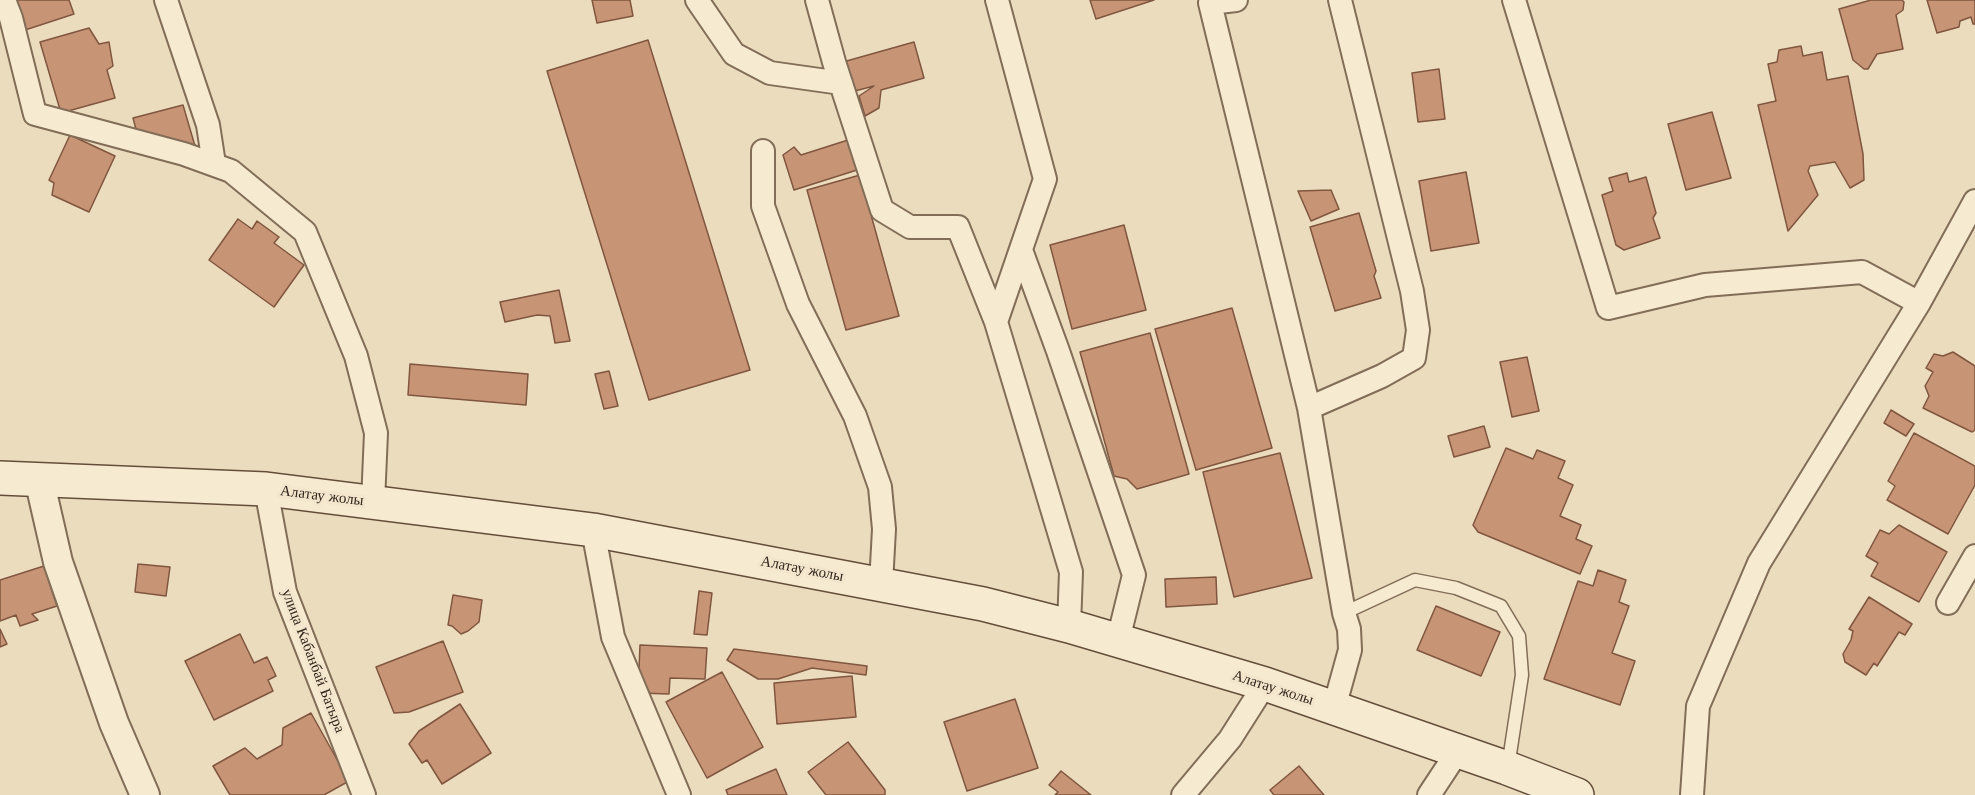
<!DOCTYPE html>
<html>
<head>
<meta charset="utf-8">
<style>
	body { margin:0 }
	canvas { display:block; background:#ebdcbe }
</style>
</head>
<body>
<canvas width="1975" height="795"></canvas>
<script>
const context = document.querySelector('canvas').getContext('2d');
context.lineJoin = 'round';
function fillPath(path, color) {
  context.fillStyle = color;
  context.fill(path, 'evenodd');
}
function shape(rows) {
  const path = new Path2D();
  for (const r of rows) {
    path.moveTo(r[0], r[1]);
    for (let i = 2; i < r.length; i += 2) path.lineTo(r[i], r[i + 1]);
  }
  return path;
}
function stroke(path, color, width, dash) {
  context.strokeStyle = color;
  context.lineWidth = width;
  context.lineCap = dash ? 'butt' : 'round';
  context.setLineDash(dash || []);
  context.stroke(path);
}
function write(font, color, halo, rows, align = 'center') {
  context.font = font + ' "Libre Baskerville",serif';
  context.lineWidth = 6;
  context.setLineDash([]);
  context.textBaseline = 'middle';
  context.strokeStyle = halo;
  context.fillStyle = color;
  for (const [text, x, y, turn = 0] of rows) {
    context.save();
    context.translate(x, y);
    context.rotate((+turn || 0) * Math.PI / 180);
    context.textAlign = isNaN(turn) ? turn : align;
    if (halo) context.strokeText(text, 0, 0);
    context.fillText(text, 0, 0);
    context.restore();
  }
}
const building = shape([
	[8,0,69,0,74,14,19,32,8,0],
	[592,0,630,0,633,16,597,23,592,0],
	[1090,0,1154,0,1096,19,1090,0],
	[1871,0,1902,0,1904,2,1903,10,1896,15,1903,49,1877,54,1868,69,1864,69,1853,60,1839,9,1871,0],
	[1927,0,1975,0,1975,24,1973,24,1971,17,1960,21,1959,27,1937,33,1927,0],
	[89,28,99,44,109,42,113,66,107,70,115,98,61,113,40,42,89,28],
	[648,40,750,370,649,400,547,71,648,40],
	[914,42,924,78,881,90,879,108,865,116,859,96,874,86,851,92,843,62,914,42],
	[1801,46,1803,56,1822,52,1827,80,1848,76,1863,154,1864,180,1850,188,1835,162,1810,166,1808,171,1818,195,1788,231,1758,105,1776,101,1768,64,1777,62,1779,50,1801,46],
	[1439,69,1445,119,1418,122,1412,73,1439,69],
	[183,105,195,146,189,151,138,137,133,118,183,105],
	[1712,112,1731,178,1686,190,1668,124,1712,112],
	[70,135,115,156,89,212,52,195,54,183,49,180,70,135],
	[848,140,857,170,794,190,783,155,794,147,801,155,848,140],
	[1466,172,1479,243,1431,251,1419,181,1466,172],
	[1627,173,1629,182,1646,177,1656,213,1653,218,1660,238,1624,250,1616,245,1602,195,1613,191,1609,178,1627,173],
	[860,175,899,316,846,330,807,190,860,175],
	[1331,190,1339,209,1311,221,1298,191,1331,190],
	[1359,213,1376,271,1374,276,1381,298,1335,311,1310,227,1359,213],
	[238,219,252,229,257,221,279,237,274,243,304,265,274,307,209,260,238,219],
	[1124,225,1146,310,1072,329,1050,245,1124,225],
	[559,290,570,341,555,343,550,316,537,315,505,322,500,302,559,290],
	[1232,308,1272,448,1196,470,1155,329,1232,308],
	[1150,333,1189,474,1137,489,1127,479,1114,476,1080,352,1150,333],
	[1953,352,1975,366,1975,430,1972,432,1923,408,1929,396,1925,386,1933,372,1926,368,1934,354,1943,356,1953,352],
	[1527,357,1539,411,1512,417,1500,362,1527,357],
	[410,364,528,374,526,405,408,395,410,364],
	[609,371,618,406,604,409,595,374,609,371],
	[1891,410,1914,424,1906,436,1884,423,1891,410],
	[1484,426,1490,447,1454,457,1448,436,1484,426],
	[1914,433,1975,466,1975,485,1948,534,1887,500,1895,486,1888,481,1914,433],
	[1506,448,1533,459,1537,450,1565,461,1558,478,1573,485,1560,516,1581,525,1576,539,1592,546,1580,574,1478,532,1473,525,1506,448],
	[1280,453,1312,578,1234,597,1203,472,1280,453],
	[1899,525,1947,552,1919,602,1871,576,1878,563,1866,556,1880,530,1889,534,1899,525],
	[138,564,170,567,166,596,135,592,138,564],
	[44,566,57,606,32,614,38,620,20,626,16,615,0,621,0,580,44,566],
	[1598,570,1626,580,1619,602,1629,606,1612,653,1635,661,1620,705,1544,679,1578,581,1593,586,1598,570],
	[1216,577,1217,604,1166,607,1165,579,1216,577],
	[699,591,712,593,707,635,694,634,699,591],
	[453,595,482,600,479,622,468,631,461,634,452,626,448,625,453,595],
	[1869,597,1912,624,1905,635,1899,632,1877,666,1874,663,1866,675,1845,662,1843,654,1851,640,1853,631,1849,629,1869,597],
	[1436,606,1500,632,1481,676,1417,650,1436,606],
	[0,629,7,644,0,647,0,629],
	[240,634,254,663,267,657,276,676,268,680,273,691,214,720,185,661,240,634],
	[443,641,463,692,409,712,394,713,376,667,443,641],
	[640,645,707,648,705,679,670,678,669,694,638,693,640,645],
	[734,649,867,666,866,675,812,668,778,679,758,679,727,660,734,649],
	[722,672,763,747,707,778,666,702,722,672],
	[852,676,856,717,777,724,774,683,852,676],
	[1015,699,1038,768,967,791,944,722,1015,699],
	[460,704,491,753,442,784,427,760,422,763,409,744,419,731,460,704],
	[311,713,349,781,324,795,230,795,213,766,245,748,257,759,282,745,283,728,311,713],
	[848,742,885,790,885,795,826,795,808,772,848,742],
	[1299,766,1324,795,1274,795,1270,790,1299,766],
	[776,769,787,795,728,795,726,790,776,769],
	[1061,771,1091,795,1055,795,1058,792,1049,785,1061,771]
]);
const service = shape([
	[1344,613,1415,580,1456,588,1501,606,1519,636,1522,675,1508,767]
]);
const minor = shape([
	[4,0,11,18,35,114,184,154,231,171,305,232,356,356,376,433,373,502],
	[166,0,208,125,214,164],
	[697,0,734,54,770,73,841,83],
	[817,0,834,62,882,210,910,227,958,227,996,322],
	[997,0,1045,179,996,322,1071,572,1069,626],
	[1236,0,1210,3,1309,408,1344,613,1349,629,1350,650,1334,708],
	[1514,0,1608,308,1705,285,1862,272,1919,303,1759,563,1698,706,1692,795],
	[763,151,763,206,798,304,855,416,880,487,884,529,881,584],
	[1021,250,1058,351,1134,575,1118,640],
	[1919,303,1975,201],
	[1309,408,1382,376,1414,358,1418,330,1412,291,1340,0],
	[266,489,285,592,364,795],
	[593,530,613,637,679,795],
	[1948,603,1975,556],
	[1183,795,1230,739,1265,684],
	[1429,795,1458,751]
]);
const tertiary = shape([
	[39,479,58,562,114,723,145,795]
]);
const secondary = shape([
	[0,478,266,489,593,530,983,604,1069,626,1265,684,1507,768,1577,795]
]);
const streetNames = [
	["Алатау жолы",322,496,7],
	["Алатау жолы",802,569,11],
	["улица Кабанбай Батыра",313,661,69],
	["Алатау жолы",1273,688,18]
];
fillPath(building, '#c79476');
stroke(building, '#80563f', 1.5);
stroke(service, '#826d58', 15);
stroke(minor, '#826d58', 26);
stroke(tertiary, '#826d58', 32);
stroke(secondary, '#644e3b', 36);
stroke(service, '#f6ead1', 12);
stroke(minor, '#f6ead1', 22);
stroke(tertiary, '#f6ead1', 28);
stroke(secondary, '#f6ead1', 33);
write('15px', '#32261c', '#f3e6cd', streetNames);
</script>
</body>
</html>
